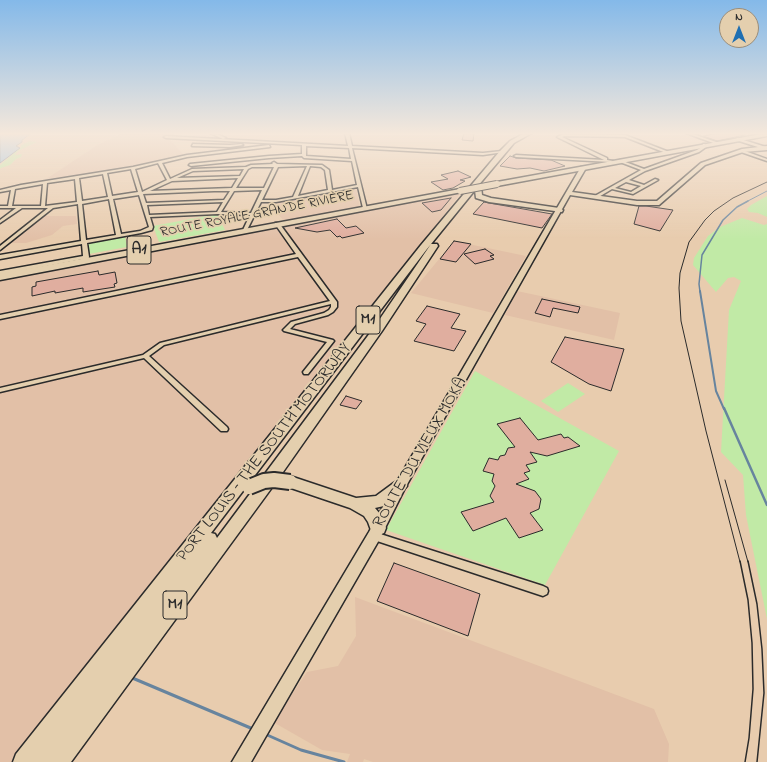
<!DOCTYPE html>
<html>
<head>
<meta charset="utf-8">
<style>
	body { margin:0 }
	#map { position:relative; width:767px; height:762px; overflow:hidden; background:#e8ccae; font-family:"Indie Flower",sans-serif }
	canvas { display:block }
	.north { position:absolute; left:719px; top:8px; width:40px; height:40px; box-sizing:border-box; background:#e4cfae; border:1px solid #9a8d7a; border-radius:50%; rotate:0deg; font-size:11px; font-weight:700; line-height:16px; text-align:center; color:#2b2b2b }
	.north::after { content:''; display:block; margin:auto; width:14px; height:18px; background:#1f6fb2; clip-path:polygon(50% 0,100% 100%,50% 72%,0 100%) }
</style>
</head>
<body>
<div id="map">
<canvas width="767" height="762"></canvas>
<div class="north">N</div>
</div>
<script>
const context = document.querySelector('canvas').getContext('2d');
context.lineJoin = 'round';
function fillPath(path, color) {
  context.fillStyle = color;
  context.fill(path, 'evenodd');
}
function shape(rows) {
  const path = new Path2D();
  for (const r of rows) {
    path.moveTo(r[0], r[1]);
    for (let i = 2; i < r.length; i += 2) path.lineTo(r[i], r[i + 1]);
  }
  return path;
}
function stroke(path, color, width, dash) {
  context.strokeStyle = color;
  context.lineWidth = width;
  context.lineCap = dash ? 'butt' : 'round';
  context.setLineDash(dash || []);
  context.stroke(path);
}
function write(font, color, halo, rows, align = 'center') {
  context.font = font + ' "Indie Flower",sans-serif';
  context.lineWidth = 3.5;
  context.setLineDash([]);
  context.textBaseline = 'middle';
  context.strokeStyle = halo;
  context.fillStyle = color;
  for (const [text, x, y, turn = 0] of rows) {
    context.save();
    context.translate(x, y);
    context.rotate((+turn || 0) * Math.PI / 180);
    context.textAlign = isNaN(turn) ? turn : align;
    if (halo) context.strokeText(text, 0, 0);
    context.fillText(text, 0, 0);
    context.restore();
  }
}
const built = shape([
	[123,133,164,133,185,156,105,171,46,179,99,144],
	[356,188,360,207,284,221,275,211,279,201],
	[461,193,13,762,0,762,0,277],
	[42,216,76,216,77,224,63,226,52,235,26,243,9,243],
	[454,241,526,256,493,313,411,293],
	[517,291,620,313,614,340,505,315],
	[355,597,654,709,669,744,668,762,373,762,364,759,363,762,347,762,350,754,322,750,273,722,307,672,338,666,356,636]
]);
const green = shape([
	[30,141,37,142,18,151,15,155,22,154,21,157,16,159,10,165,1,168,0,169,0,165,21,147,21,145],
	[767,196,767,217,758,213,749,212,747,209,751,205],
	[217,214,225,230,159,242,153,226],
	[742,218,764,225,767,224,767,619,746,515,743,475,721,452,729,310,741,281,734,277,728,278,716,292,693,265,694,258,708,236,720,227],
	[125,236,127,247,89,254,88,243],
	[475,371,619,451,545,585,386,530],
	[568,383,585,394,558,412,541,401]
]);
const water = shape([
	[0,133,32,133,22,140,22,142,16,146,20,148,0,163,0,133]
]);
const streamFar4 = shape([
	[746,202,767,191]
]);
const streamFar3 = shape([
	[700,292,699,284,702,255,723,220,737,207,748,201]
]);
const streamFar2 = shape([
	[700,291,716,391,724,409]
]);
const streamFar1 = shape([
	[724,408,767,505]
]);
const stream = shape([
	[130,677,253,729],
	[265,734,301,750,344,762]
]);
const building = shape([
	[464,133,474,134,473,141,462,140,464,133],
	[720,133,745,133,745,135,717,141,703,136,720,133],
	[510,156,516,158,551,160,565,166,544,171,530,168,517,169,500,166,510,156],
	[458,171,471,177,460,180,465,181,453,188,443,190,431,182,448,179,441,175,458,171],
	[451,198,441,210,432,212,422,203,451,198],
	[484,202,489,203,552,214,542,228,473,214,484,202],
	[639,206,646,206,673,210,660,231,634,224,639,206],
	[337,219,346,228,356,226,364,233,342,238,340,236,337,237,330,230,317,232,295,228,337,219],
	[454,241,471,244,456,262,440,259,454,241],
	[485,249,494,255,490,256,494,259,475,264,464,254,485,249],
	[98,271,99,275,115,272,117,283,114,284,115,287,83,292,83,288,55,293,55,291,32,296,32,287,36,286,36,282,98,271],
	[542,299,580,307,578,313,553,308,550,317,535,313,542,299],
	[427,306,460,314,451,328,466,331,454,351,414,341,426,324,416,321,427,306],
	[565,337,624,349,611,391,589,384,551,362,565,337],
	[346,396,362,401,356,409,340,405,346,396],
	[520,418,538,440,561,434,564,438,568,437,580,446,547,456,530,452,537,462,526,465,530,471,524,473,529,479,516,484,535,491,541,499,539,509,530,513,543,530,519,538,506,518,473,531,461,512,494,502,490,496,495,486,492,481,494,474,483,471,489,458,498,460,500,456,505,455,508,448,515,447,497,424,520,418],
	[394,563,480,594,468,636,377,601,394,563]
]);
const minor = shape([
	[210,133,214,133,226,138,223,139,210,133],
	[345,133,349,133,352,146,483,153,502,151,504,152,483,155,352,148,367,209,363,208,358,187,276,202,261,202,247,230,245,231,243,230,250,215,218,214,150,217,153,227,152,230,141,233,87,243,89,257,88,261,84,261,83,259,0,275,0,271,83,256,82,244,0,259,0,255,81,241,78,204,53,208,0,250,0,246,48,208,22,208,0,223,0,220,16,208,0,208,0,206,8,206,11,190,0,192,0,190,21,185,133,167,187,155,269,145,270,147,187,157,162,163,170,179,192,169,246,167,251,165,273,164,272,163,274,162,277,164,322,165,329,170,332,190,357,185,352,161,304,158,302,156,269,158,191,166,189,165,190,164,269,156,302,154,302,145,166,138,164,137,166,136,348,146,345,133],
	[306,146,349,148,351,159,306,156,306,146],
	[158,163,167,180,142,192,135,169,158,163],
	[307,166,293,197,276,200,262,200,278,167,307,166],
	[310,166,321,167,325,170,328,190,298,196,310,166],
	[252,167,274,167,264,188,236,188,248,169,252,167],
	[131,169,138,192,112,196,107,173,131,169],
	[244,169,240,176,177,178,193,171,244,169],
	[103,174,108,197,82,201,79,178,103,174],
	[238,178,232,188,150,191,172,181,238,178],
	[75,179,77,202,45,206,47,183,75,179],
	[43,184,41,206,12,206,15,189,43,184],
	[262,190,251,213,221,212,234,191,262,190],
	[214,191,230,191,224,200,146,203,143,194,214,191],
	[139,195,149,227,140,231,121,234,113,199,139,195],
	[109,199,116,235,86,240,82,204,109,199],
	[223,202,217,212,149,215,147,205,223,202],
	[686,133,690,133,719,143,716,144,686,133],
	[564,134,625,135,669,152,666,153,625,137,564,136,562,137,607,158,607,160,613,161,611,162,516,157,514,156,516,155,604,160,557,137,564,134],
	[737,138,766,147,767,148,764,149,736,140,737,138],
	[193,144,230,145,241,144,243,145,230,147,192,146,193,144],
	[703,144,705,144,706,147,699,152,645,171,629,180,644,185,655,179,658,180,633,194,612,189,597,198,593,197,641,170,620,162,620,160,644,169,697,150,702,147,703,144],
	[626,182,641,186,631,192,615,188,626,182],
	[742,150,767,159,767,161,741,152,742,150],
	[275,223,279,223,337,302,337,307,333,312,328,315,295,324,290,329,333,340,334,341,308,374,304,374,303,372,327,342,284,331,283,330,291,322,324,313,329,310,331,307,331,304,164,345,149,356,227,427,228,429,227,431,221,431,144,358,0,392,0,388,143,355,160,343,330,301,298,257,0,319,0,315,296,254,275,224,275,223],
	[374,532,543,586,547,588,548,591,547,594,543,596,371,539,369,536,371,533,374,532]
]);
const secondary = shape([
	[767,146,767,150,743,152,705,165,659,205,637,205,570,195,405,488,379,540,251,762,232,762,369,532,396,483,581,167,586,168,572,192,637,201,657,201,701,163,742,149,767,146]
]);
const primary = shape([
	[767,133,767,136,497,186,494,184,497,182,767,133],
	[460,189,462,190,462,192,0,280,0,274,460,189]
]);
const trunk = shape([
	[525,133,532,133,514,143,477,187,481,187,482,195,491,198,559,208,563,210,562,212,489,202,476,198,475,190,427,249,211,533,215,534,217,538,373,329,431,244,437,244,438,246,382,331,276,482,71,762,13,762,16,754,421,245,500,151,510,141,525,133],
	[290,476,356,498,376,496,395,482,400,480,405,482,407,486,394,500,384,506,375,508,380,514,386,528,384,533,378,535,372,533,368,522,364,516,350,508,285,486,283,482,285,478,290,476]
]);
const tramFar1 = shape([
	[725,480,748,562],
	[740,562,706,431,681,321,679,288,680,273,689,242,705,220,714,211,733,198,767,182]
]);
const tram = shape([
	[740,561,748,600,752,643,753,689,749,738,745,762],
	[748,561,757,604,762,649,764,693,757,762]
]);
const primaryBridge = shape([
	[460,191,497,184]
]);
const trunkBridge = shape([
	[249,487,264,481,274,480,290,482]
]);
const farStreetnames = [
	["ROUTE ROYALE GRANDE RIVIÈRE",257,215,-11]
];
const shields = [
	[139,250,24],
	[368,320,24],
	[175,605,24]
];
const shieldNames = [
	["A1",139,250],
	["M1",368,320],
	["M1",175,605]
];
const streetNames = [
	["PORT LOUIS – THE SOUTH MOTORWAY",265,453,-52],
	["ROUTE DU VIEUX MOKA",421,453,-60]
];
fillPath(built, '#e2c0a7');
fillPath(green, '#c1eaa6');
fillPath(water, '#8fc0eb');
stroke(water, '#67849e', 1);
stroke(streamFar4, '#67849e', 1);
stroke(streamFar3, '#67849e', 1.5);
stroke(streamFar2, '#67849e', 2);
stroke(streamFar1, '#67849e', 2.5);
stroke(stream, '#67849e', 3);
fillPath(building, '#e0ae9f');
stroke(building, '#2b2b2b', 1);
stroke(minor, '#2b2b2b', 3);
stroke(secondary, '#2b2b2b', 3);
stroke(primary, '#2b2b2b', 3);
stroke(trunk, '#2b2b2b', 3);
fillPath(minor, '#e4cfae');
fillPath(secondary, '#e4cfae');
fillPath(primary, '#e4cfae');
fillPath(trunk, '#e4cfae');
stroke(tramFar1, '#2b2b2b', 1);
stroke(tram, '#2b2b2b', 1.5);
stroke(primaryBridge, '#2b2b2b', 8, []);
stroke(trunkBridge, '#2b2b2b', 18, []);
stroke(primaryBridge, '#e4cfae', 6);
stroke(trunkBridge, '#e4cfae', 14);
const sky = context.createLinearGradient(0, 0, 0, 239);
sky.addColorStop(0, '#84b9e9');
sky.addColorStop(0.56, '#f5e8db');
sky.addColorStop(1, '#f5e8db00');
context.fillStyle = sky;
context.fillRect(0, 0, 767, 239);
write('14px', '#2b2b2b', '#e4cfae', farStreetnames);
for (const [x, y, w] of shields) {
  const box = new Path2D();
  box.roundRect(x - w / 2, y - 14, w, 28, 3);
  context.fillStyle = '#e4cfae';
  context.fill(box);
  stroke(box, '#2b2b2b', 1);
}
write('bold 16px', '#2b2b2b', null, shieldNames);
write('17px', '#2b2b2b', '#e4cfae', streetNames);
</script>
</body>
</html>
